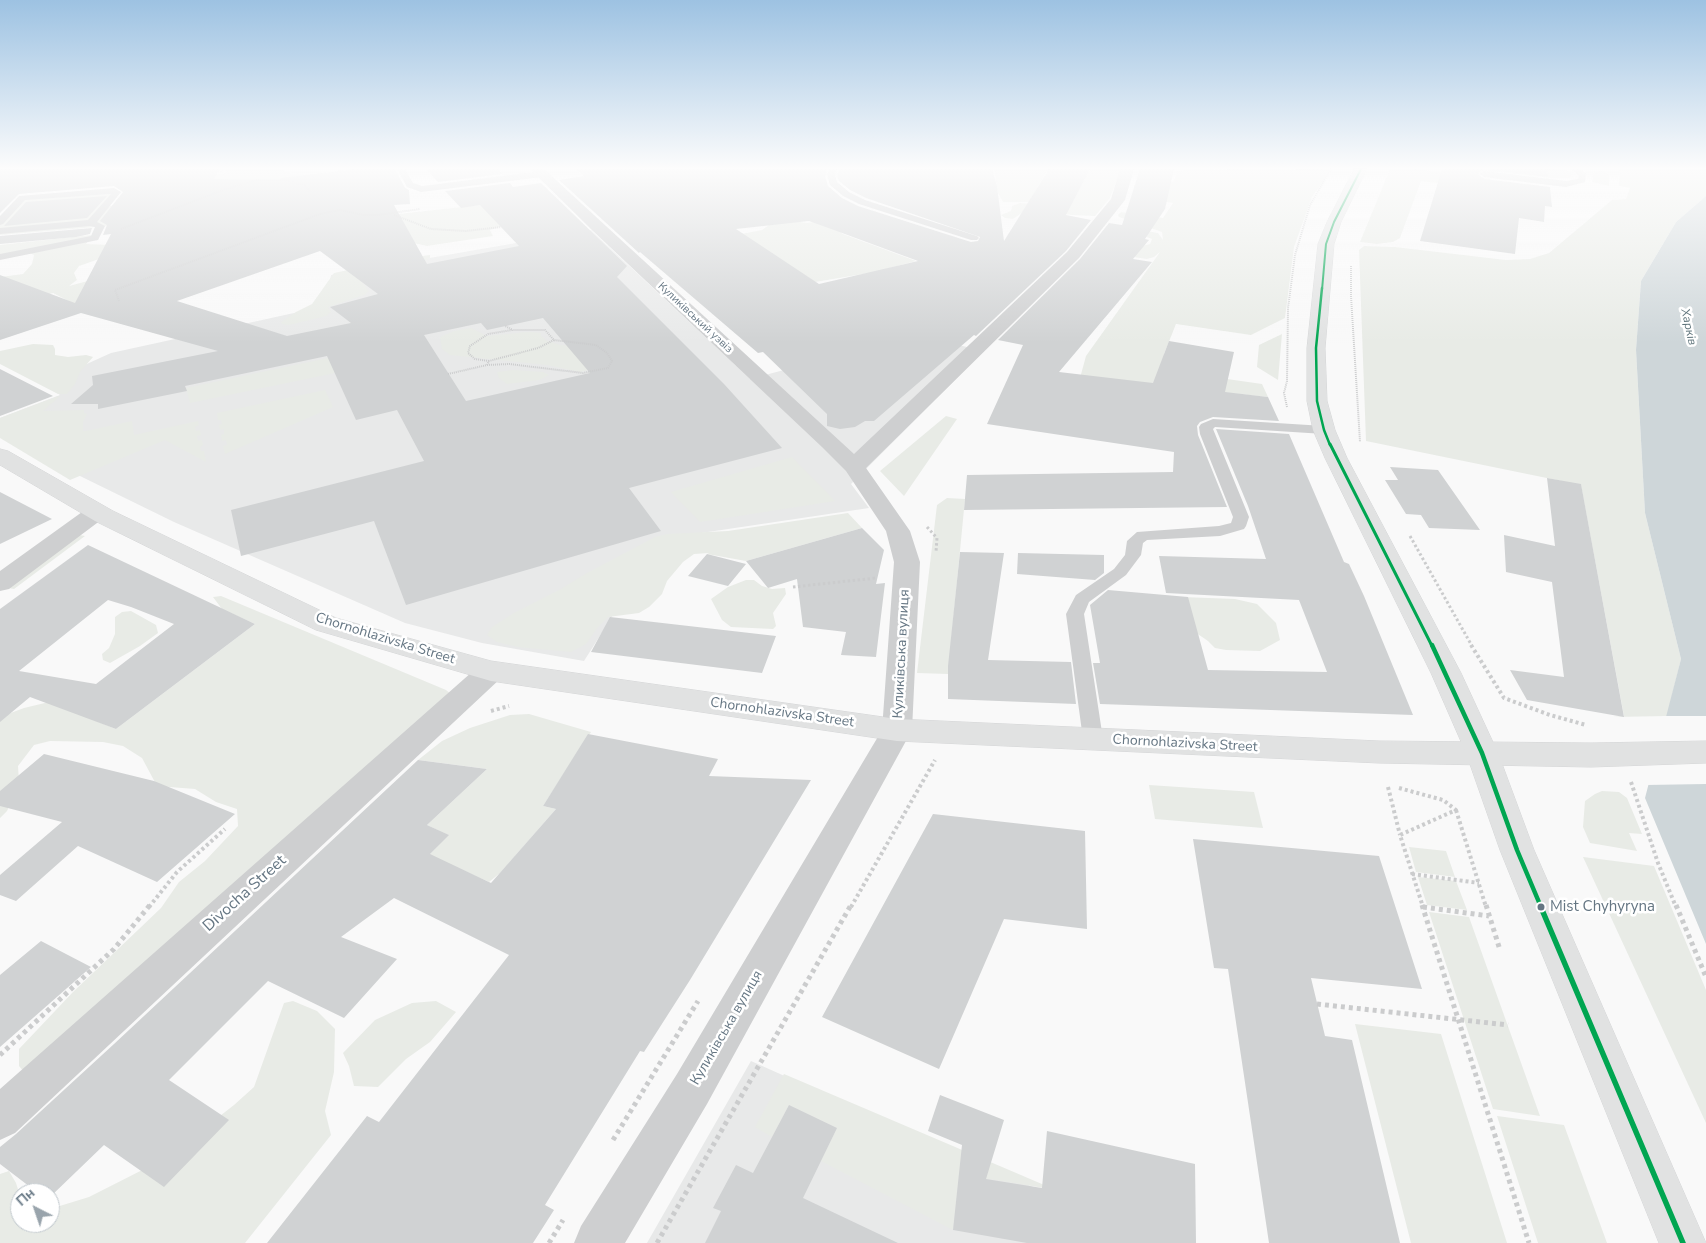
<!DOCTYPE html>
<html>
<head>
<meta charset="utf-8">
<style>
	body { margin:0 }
	#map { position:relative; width:1706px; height:1243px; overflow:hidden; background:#f9f9f9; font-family:"Nunito Sans",sans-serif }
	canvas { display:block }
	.north { position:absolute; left:10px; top:1183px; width:50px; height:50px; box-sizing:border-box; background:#fff; border:1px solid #c1c8cd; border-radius:50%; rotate:319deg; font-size:14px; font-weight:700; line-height:20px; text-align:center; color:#657683 }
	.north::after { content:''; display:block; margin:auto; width:18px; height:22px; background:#99a4ac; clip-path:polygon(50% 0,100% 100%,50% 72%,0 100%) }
</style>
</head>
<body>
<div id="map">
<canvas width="1706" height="1243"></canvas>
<div class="north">Пн</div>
</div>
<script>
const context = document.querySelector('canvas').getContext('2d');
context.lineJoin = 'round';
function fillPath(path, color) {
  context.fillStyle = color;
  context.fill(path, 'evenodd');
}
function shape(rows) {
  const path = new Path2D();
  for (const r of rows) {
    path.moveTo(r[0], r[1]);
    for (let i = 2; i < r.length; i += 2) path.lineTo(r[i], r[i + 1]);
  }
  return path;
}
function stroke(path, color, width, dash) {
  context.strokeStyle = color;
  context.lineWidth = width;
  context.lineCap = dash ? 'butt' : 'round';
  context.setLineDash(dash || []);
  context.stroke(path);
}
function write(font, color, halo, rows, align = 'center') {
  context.font = font + ' "Nunito Sans",sans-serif';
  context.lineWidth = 5;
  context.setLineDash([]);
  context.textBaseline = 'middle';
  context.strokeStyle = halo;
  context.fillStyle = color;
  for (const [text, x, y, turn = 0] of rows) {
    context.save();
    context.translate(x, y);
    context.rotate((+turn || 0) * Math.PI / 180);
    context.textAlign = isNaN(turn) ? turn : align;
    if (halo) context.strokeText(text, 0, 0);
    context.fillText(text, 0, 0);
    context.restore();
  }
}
const built = shape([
	[591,230,750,379,916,335,984,351,851,484,869,508,661,539,584,661,482,643,405,623,174,522,80,476,0,429,0,418,60,395,53,390,69,372,111,353,326,306,331,275],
	[751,1061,1042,1191,1187,1243,647,1243]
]);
const green = shape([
	[227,169,285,169,284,172,312,176,86,310,53,293,32,299,0,277,23,274,32,264,34,255,27,252,0,259,0,245,91,235,92,237,86,244,115,245,108,226,0,235,0,216,13,211,26,199,112,194,101,209,206,175,224,174],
	[102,258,95,279,69,286,77,280,74,273,79,266],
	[994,169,1048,169,1029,202,1003,202,998,193],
	[1090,169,1121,169,1110,198,1095,216,1072,215,1031,210,1026,210,1013,219,1005,218,1001,215,1011,211,1012,206,1020,203,1070,206],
	[1331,169,1323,183,1321,184,1312,197,1294,247,1285,318,1251,335,1176,324,1164,354,1185,373,1262,384,1268,397,1080,378,1086,356,1160,252,1154,257,1147,259,1127,256,1142,246,1150,244,1152,239,1144,236,1147,231,1158,233,1163,240,1162,232,1119,217,1118,215,1121,212,1163,218,1173,203,1154,200,1134,194,1134,185,1169,183,1174,181,1177,172,1186,170],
	[1390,169,1414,169,1490,179,1488,189,1421,181,1400,238,1393,242,1377,244,1360,242],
	[1563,169,1572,174,1570,178,1552,178,1480,170],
	[1620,169,1706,169,1706,196,1676,222,1641,281,1636,350,1645,513,1681,659,1667,716,1613,717,1624,716,1581,485,1366,441,1359,250,1364,246,1395,247,1506,260,1530,259,1549,253,1612,200,1626,199,1630,188,1619,186],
	[1594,171,1605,172,1609,175,1609,186,1592,182],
	[480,205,511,223,490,230,493,236,427,246,404,241,380,216],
	[825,220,843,234,916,261,875,272,815,282,741,234,762,230,769,225,795,221,807,223],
	[430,255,430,258,427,260,364,278,361,281,369,291,364,295,328,307,331,312,326,316,289,325,282,324,281,322,296,312,312,304,334,273,399,259],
	[471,328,487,336,528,332,541,333,541,336,547,341,560,345,580,346,610,365,580,372,547,365,450,355,442,349,440,337,454,331],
	[1282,334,1278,380,1257,367,1259,345],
	[33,344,53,345,55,349,55,355,68,357,86,355,93,357,80,372,75,384,67,394,58,394,0,364,0,351],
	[347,354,340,372,190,403,186,388],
	[513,370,543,372,549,375,539,380,507,384,499,378,497,372],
	[325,390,333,407,225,454,223,446,227,445,226,440,222,441,221,435,224,434,224,429,220,430,219,425,222,424,221,420,218,420,217,413],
	[61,395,43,411,84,410,84,413,87,414,83,422,83,431,86,431,132,421,134,435,198,421,199,425,195,427,196,431,200,430,201,435,197,436,198,441,202,440,203,445,200,447,201,451,204,451,206,462,165,440,70,480,0,438,0,418],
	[946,416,957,419,904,496,880,471],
	[792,457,835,501,700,522,671,492],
	[947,498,965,499,948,674,917,673,937,505],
	[848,513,862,528,746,561,707,554,709,553,694,554,683,562,667,581,662,594,649,607,639,613,608,617,598,627,586,644,571,652,518,647,497,642,487,635,492,627,514,613,561,589,587,573,655,537,667,534,728,531],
	[74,534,85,536,14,589,3,587],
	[746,580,754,580,762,586,772,589,785,588,786,594,773,613,776,626,773,629,731,627,722,620,711,599,728,587],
	[221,596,446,690,451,694,24,1072,19,1066,19,1049,73,992,161,908,179,882,205,861,238,826,237,809,216,802,195,789,157,786,142,758,123,746,103,742,50,741,34,745,18,766,19,781,13,798,7,811,0,818,0,717,24,708,49,702,116,729,255,624,222,609,213,597],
	[1182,597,1235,599,1257,604,1276,623,1280,640,1260,651,1226,650,1215,648,1208,641,1189,628],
	[131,611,156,625,158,633,140,646,110,663,103,660,102,654,109,648,115,634,115,617,122,612],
	[529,714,591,732,543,806,556,809,500,873,489,882,429,855,448,835,427,825,487,769,418,760,442,741,470,728,510,715],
	[1149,785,1254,792,1263,828,1155,819],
	[1602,791,1619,792,1627,798,1642,834,1629,833,1637,851,1590,843,1583,827,1585,801,1595,794],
	[1409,847,1446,851,1455,877,1416,872],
	[1583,857,1654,866,1706,990,1706,1123],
	[1418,877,1456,881,1467,910,1427,905],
	[1429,912,1469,917,1540,1116,1493,1109],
	[293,1001,317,1011,335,1029,334,1072,325,1111,331,1135,245,1243,0,1243,0,1174,9,1171,16,1183,20,1196,20,1223,50,1223,50,1209,89,1197,166,1158,234,1105,254,1087,284,1003],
	[436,1001,456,1012,430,1042,406,1059,378,1087,354,1086,349,1066,343,1053,375,1020,412,1003],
	[1355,1024,1441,1034,1507,1243,1411,1243],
	[784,1074,1056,1190,959,1174,953,1230,821,1161,837,1128,789,1105,772,1137,755,1127],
	[1497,1116,1564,1125,1607,1243,1538,1243]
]);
const water = shape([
	[1706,196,1706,944,1645,798,1681,659,1645,513,1636,350,1641,281,1676,222]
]);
const pier = shape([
	[1663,716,1706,716,1706,784,1646,785]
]);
const building = shape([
	[0,169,220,169,214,179,280,180,281,178,354,169,395,169,405,188,409,190,410,204,394,205,427,264,519,246,480,205,461,208,445,191,510,183,513,187,541,183,627,266,617,277,724,384,782,448,629,488,661,531,406,605,374,521,241,556,231,510,424,461,397,410,356,420,327,356,185,386,187,391,98,409,98,404,71,404,93,385,92,376,218,351,81,313,0,340,0,275,75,303,111,234,103,235,107,225,100,221,123,192,114,186,19,194,0,213],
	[320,251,378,294,330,307,351,323,287,336,177,301],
	[543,318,590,373,466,401,424,335,481,323,487,330],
	[426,169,498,169,502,174,438,182],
	[576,169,827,169,825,176,828,186,842,198,858,206,971,242,978,241,980,237,866,198,850,190,839,181,837,175,839,169,992,169,997,186,1004,241,1049,169,1090,169,1066,215,1091,220,1066,251,976,336,974,335,874,421,865,421,855,427,840,429,827,426,827,414,763,352,758,353,640,252,639,253,559,180,584,176],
	[809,221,834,230,918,261,819,284,736,229],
	[1140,169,1174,169,1165,209,1145,239,1149,240,1133,259,1152,262,1059,372,1153,383,1169,341,1234,352,1225,392,1268,397,1279,421,1213,417,1200,422,1197,426,1198,435,1227,507,964,510,967,475,1173,472,1174,452,987,424,1023,345,998,340,1080,259,1109,223,1122,225],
	[1442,169,1547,169,1548,177,1484,169,1478,174,1484,179,1550,187,1552,207,1545,206,1544,222,1519,218,1515,254,1420,241],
	[107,196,87,218,4,226,26,202],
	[92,228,90,234,76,237,0,244,0,236],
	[0,369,53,396,0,416],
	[1216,429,1289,434,1344,562,1349,564,1364,596,1413,715,1100,704,1093,663,1100,663,1090,605,1108,590,1188,597,1208,670,1327,672,1299,600,1166,593,1159,556,1266,559,1248,506],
	[1390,467,1438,470,1480,530,1429,528,1421,515,1406,514,1385,480,1398,480],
	[1547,478,1581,484,1624,717,1527,700,1510,670,1564,677,1552,582,1506,572,1504,535,1555,546],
	[0,492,52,519,0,544],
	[862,528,884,550,876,584,885,583,876,657,841,655,846,632,803,627,797,579,768,588,746,561],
	[88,545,255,624,116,729,30,697,0,722,0,609],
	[108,600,131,607,174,624,96,684,19,671],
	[960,552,1004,553,988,660,1071,662,1076,704,948,699,948,666],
	[1018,553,1104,555,1104,573,1095,580,1017,574],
	[707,554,746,564,728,586,688,576],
	[610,617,776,636,762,673,591,652],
	[588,734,718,759,709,776,811,780,690,980,644,1052,640,1051,545,1205,554,1210,533,1243,267,1243,367,1116,379,1122,509,955,394,898,341,937,397,959,344,1018,268,981,169,1080,229,1120,164,1187,104,1145,50,1197,50,1193,38,1193,0,1164,0,1147,16,1134,114,1044,418,760,487,769,427,825,449,835,430,854,491,883,556,809,543,806],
	[44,754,154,781,235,814,157,882,78,846,16,901,0,895,0,875,62,822,0,806,0,791],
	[933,814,1085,831,1087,929,1004,919,939,1069,822,1017],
	[1193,839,1379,856,1422,989,1311,978,1325,1036,1352,1040,1400,1243,1269,1243,1228,969,1214,968],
	[41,941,91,967,0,1047,0,975],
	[940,1095,1004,1120,986,1179,1042,1188,1047,1131,1195,1164,1196,1243,1027,1243,953,1230,962,1145,928,1131],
	[789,1105,837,1128,803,1198,898,1243,705,1243,721,1211,713,1208,736,1165,753,1173]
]);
const pathFar3 = shape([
	[221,172,223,169],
	[394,215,431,229,466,231,501,227],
	[121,229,223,190,257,180,283,180,305,185,310,192],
	[1351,266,1351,296,1360,442],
	[119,301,115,290,320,214,340,210,363,215,378,215,420,209],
	[489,361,475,359,468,353,470,346,488,334,512,330],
	[487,365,489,361,538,348,554,340,545,330,513,330,505,326],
	[448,374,487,365,509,364,583,373,608,368,612,361,607,353,596,345,554,340],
	[1287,407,1284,393,1287,381,1288,308,1295,255,1310,205,1331,169]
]);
const pathFar2 = shape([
	[927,527,937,538,936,552],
	[1410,536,1472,646],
	[793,587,876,578]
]);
const pathFar1 = shape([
	[1471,645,1504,698,1550,715,1586,725],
	[491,711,509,706],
	[1631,782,1658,863,1676,907],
	[1388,787,1400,835],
	[1399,788,1443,800,1456,810,1400,835,1423,907],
	[1456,810,1486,907],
	[1412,874,1479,883],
	[149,907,177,872,225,829],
	[851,907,935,760]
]);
const path = shape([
	[1422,905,1529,1243],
	[1486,905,1500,950],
	[1676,905,1706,977],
	[1423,907,1489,916],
	[1317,1004,1508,1025],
	[0,1055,114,949,150,905],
	[613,1140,698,1001],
	[549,1243,563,1220],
	[657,1243,851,905]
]);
const lane = shape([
	[397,169,405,169,413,183,422,186,542,171,546,174,542,177,421,192,407,187,397,169],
	[829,169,837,169,835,175,837,182,849,192,865,200,977,236,979,238,977,240,971,240,859,204,843,196,830,185,827,175,829,169],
	[1571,169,1580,169,1586,173,1585,182,1566,187,1484,177,1480,174,1484,171,1566,181,1578,179,1579,176,1571,169],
	[114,188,121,192,97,222,105,226,98,240,0,260,0,254,91,236,95,227,90,226,0,234,0,228,88,220,111,194,25,200,3,224,0,225,0,216,19,196,114,188],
	[1213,419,1324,426,1331,430,1324,434,1215,427,1213,429,1249,517,1246,526,1244,529,1220,536,1147,540,1143,543,1141,555,1126,575,1089,602,1084,614,1103,739,1100,744,1093,746,1086,744,1083,739,1066,614,1076,595,1114,569,1125,555,1127,541,1137,532,1219,526,1231,523,1233,517,1200,434,1199,427,1201,424,1213,419]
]);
const street = shape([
	[530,169,544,169,854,454,1067,252,1111,199,1120,169,1134,169,1125,200,1079,258,866,468,910,531,920,562,912,730,707,1104,625,1243,574,1243,581,1226,677,1074,882,730,894,562,886,531,846,471,822,447,593,231,530,169],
	[97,505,105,507,109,512,105,517,9,589,0,591,0,571,89,507,97,505],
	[491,661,501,664,506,671,501,678,15,1133,0,1140,0,1089,481,664,491,661]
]);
const secondary = shape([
	[0,449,8,451,113,511,336,618,491,661,897,719,1379,741,1591,743,1706,741,1706,763,1591,767,1379,763,897,741,491,681,316,630,95,521,0,465,0,449]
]);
const primary = shape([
	[1354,169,1367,169,1341,222,1334,244,1325,348,1327,401,1335,430,1347,458,1461,673,1498,753,1534,850,1706,1243,1659,1243,1500,850,1466,753,1431,673,1325,458,1313,430,1307,401,1307,348,1318,244,1327,222,1354,169]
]);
const bus1Far4 = shape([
	[1322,290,1326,244,1334,222,1361,169]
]);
const bus1Far3 = shape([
	[1322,288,1316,348,1317,401,1324,430,1330,445]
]);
const bus1Far2 = shape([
	[1330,444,1432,646]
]);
const bus1Far1 = shape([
	[1432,645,1482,753,1517,850,1541,907]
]);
const bus1 = shape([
	[1540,905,1683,1243]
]);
const markers = [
	[1541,907,4.5,"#657683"]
];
const farStreetnames = [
	["Куликівський узвіз",695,318,43]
];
const farWaternames = [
	["Харків",1688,327,78]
];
const streetNames = [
	["Chornohlazivska Street",385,639,17],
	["Куликівська вулиця",902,654,-87],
	["Chornohlazivska Street",782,713,8],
	["Chornohlazivska Street",1185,744,3],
	["Куликівська вулиця",727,1028,-60]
];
const nearBusnames = [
	["Mist Chyhyryna",1550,907]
];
const nearStreetnames = [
	["Divocha Street",245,894,-42]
];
fillPath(built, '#e8e9e9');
fillPath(green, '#e8ebe6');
fillPath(water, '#ced6d9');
fillPath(pier, '#f9f9f9');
fillPath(building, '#d0d2d3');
stroke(secondary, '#d5d6d7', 1);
stroke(primary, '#d5d6d7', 1);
stroke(pathFar3, '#cbcccd', 2, [1, 1]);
stroke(pathFar2, '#cbcccd', 3, [2.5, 2.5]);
stroke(pathFar1, '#cbcccd', 4, [3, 3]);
stroke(path, '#cbcccd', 5, [4, 4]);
fillPath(lane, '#cecfd0');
fillPath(street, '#cecfd0');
fillPath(secondary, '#e1e2e2');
fillPath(primary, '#e1e2e2');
stroke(bus1Far4, '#00a651', 2);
stroke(bus1Far3, '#00a651', 2.5);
stroke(bus1Far2, '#00a651', 3);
stroke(bus1Far1, '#00a651', 4.5);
stroke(bus1, '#00a651', 5.5);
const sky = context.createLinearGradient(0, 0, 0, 343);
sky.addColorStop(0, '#9dc2e2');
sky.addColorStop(0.49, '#fcfcfc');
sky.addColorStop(1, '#fcfcfc00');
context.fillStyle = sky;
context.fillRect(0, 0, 1706, 343);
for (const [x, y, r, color] of markers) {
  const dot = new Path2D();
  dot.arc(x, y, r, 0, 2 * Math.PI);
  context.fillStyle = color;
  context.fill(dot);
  stroke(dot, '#fff', 2);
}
write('11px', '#657683', '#fff', farStreetnames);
write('italic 12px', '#60757c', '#fff', farWaternames);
write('14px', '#657683', '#fff', streetNames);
write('15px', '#657683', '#fff', nearBusnames, 'left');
write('16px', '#657683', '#fff', nearStreetnames);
</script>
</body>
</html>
